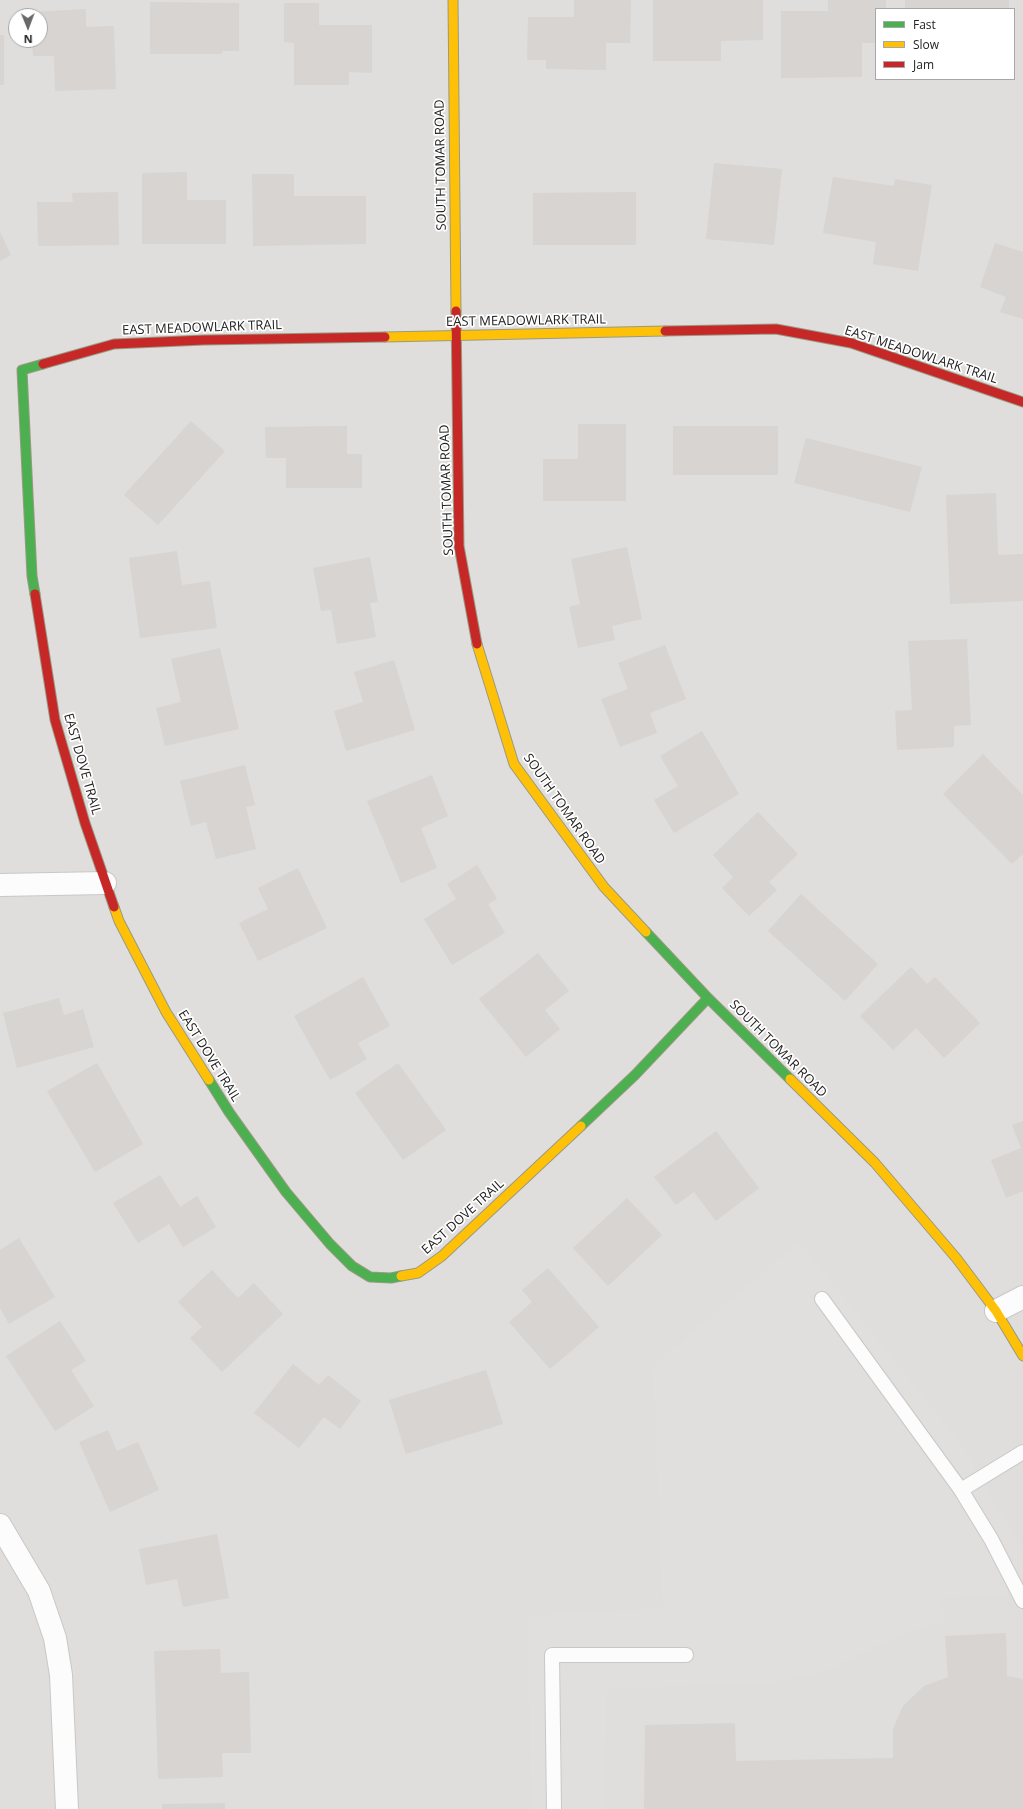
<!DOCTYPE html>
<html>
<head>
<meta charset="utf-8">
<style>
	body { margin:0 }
	#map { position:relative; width:1023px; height:1809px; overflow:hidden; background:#f0eeeb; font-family:"Open Sans",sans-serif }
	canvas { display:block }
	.legend { position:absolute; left:875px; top:8px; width:140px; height:72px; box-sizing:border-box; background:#fff; border:1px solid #a7a7a7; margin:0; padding:5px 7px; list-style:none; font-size:12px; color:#222 }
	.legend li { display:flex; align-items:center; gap:8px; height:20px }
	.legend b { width:20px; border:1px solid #a7a7a7 }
	.north { position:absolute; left:8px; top:8px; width:40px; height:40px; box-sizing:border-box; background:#fff; border:1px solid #a7a7a7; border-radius:50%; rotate:179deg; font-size:11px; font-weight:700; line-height:16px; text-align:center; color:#222 }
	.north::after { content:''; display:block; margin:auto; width:14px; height:18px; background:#6a6968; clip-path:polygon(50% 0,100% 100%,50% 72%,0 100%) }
</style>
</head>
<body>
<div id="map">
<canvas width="1023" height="1809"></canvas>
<ul class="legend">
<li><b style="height:5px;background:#4caf50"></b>Fast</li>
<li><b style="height:5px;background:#ffc107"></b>Slow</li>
<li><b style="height:5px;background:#c62828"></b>Jam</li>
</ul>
<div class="north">N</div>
</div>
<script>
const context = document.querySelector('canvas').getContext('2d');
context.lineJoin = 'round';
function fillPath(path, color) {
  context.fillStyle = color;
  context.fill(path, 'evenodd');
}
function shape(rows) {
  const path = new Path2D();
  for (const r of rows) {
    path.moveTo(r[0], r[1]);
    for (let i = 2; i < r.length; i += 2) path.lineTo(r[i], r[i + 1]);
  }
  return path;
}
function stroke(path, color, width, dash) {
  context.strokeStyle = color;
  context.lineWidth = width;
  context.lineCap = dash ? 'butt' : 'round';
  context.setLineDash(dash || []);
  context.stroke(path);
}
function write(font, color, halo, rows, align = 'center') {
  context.font = font + ' "Open Sans",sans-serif';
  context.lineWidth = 3.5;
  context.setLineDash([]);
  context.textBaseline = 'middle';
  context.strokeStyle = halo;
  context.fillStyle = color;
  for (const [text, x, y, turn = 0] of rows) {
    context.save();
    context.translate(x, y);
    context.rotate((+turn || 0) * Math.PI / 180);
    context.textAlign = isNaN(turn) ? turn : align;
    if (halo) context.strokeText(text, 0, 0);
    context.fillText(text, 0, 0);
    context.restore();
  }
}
const residential = shape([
	[0,0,1023,0,1023,1809,0,1809],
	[876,9,1014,9,1014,79,876,79],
	[16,16,40,16,40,40,16,40]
]);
const parking = shape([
	[799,1241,962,1444,1023,1552,1023,1584,1001,1597,939,1598,946,1621,911,1631,887,1641,827,1671,776,1682,607,1689,604,1809,531,1809,528,1616,663,1608,653,1365]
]);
const building = shape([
	[574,0,631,0,630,43,606,43,606,70,546,69,546,60,527,60,528,17,574,17],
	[653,0,763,0,763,40,721,41,721,61,653,61],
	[828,0,886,0,886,9,876,9,876,43,862,43,862,77,781,78,781,11,828,11],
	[905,0,1009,0,1009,9,905,9],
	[150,2,239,3,239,51,222,51,222,54,150,54],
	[284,3,319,3,319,25,372,25,372,73,349,72,349,85,294,85,294,43,284,42],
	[86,9,86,27,114,26,116,89,55,91,54,56,33,56,32,40,40,40,40,16,31,16,31,12],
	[0,35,4,35,4,85,0,85],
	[714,163,782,169,774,245,706,239],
	[187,172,187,200,226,200,226,244,142,244,142,173],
	[252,174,294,174,294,196,366,196,366,244,253,246],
	[833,177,894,186,895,179,932,185,918,271,873,264,876,242,823,233],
	[118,192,119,245,38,246,37,202,73,202,72,193],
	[636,192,636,245,533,245,533,193],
	[0,232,11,255,0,261],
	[995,243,1023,252,1023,319,1000,312,1006,297,980,287],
	[191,421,225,451,158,525,124,495],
	[578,424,626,424,626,501,543,501,543,459,578,459],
	[347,426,347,454,362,454,362,488,286,488,286,458,266,458,265,427],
	[673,426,778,426,778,475,673,475],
	[806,438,922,467,910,512,794,483],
	[996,493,998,555,1023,554,1023,601,950,604,946,495],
	[627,547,642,619,612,626,615,640,578,648,569,607,580,604,571,559],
	[177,551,182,585,210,581,217,628,140,638,129,558],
	[370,557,378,602,370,603,376,637,337,644,331,610,321,611,313,568],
	[967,639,971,725,954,726,954,747,897,750,895,711,912,710,908,641],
	[665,645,686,699,650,713,657,733,620,747,601,699,628,689,618,663],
	[220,648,239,729,165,746,156,708,181,702,171,659],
	[394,660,415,730,346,751,334,711,363,702,354,672],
	[702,731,739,794,674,833,654,800,678,786,660,756],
	[983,754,1023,795,1023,854,1012,864,943,794],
	[245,765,255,805,246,807,256,849,216,859,206,822,191,826,180,781],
	[432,775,448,816,421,828,437,868,401,883,367,801],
	[758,812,798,854,769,882,777,890,749,916,722,888,733,877,713,855],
	[477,865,497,899,488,904,505,933,452,965,424,919,456,899,447,884],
	[298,868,327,928,258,961,239,923,268,909,258,888],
	[801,894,878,964,845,1001,768,931],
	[538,953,569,991,545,1010,560,1029,526,1057,479,999],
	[911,967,927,984,935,977,980,1023,944,1058,916,1028,893,1050,860,1016],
	[363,977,390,1026,358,1043,367,1059,330,1080,294,1016],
	[59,998,64,1015,83,1009,94,1047,17,1068,3,1013],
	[97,1063,143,1144,95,1172,47,1091],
	[398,1063,446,1130,403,1160,355,1093],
	[1023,1121,1023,1191,1006,1198,991,1160,1021,1148,1012,1125],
	[716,1131,759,1188,716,1221,694,1192,676,1205,654,1177],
	[160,1175,180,1207,197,1196,216,1227,183,1247,169,1224,138,1243,113,1203],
	[627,1198,662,1235,608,1286,573,1248],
	[19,1238,55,1297,9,1324,0,1308,0,1250],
	[548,1268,599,1327,550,1369,509,1322,532,1302,522,1290],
	[212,1270,238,1298,254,1283,283,1314,222,1372,190,1338,202,1327,178,1302],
	[60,1321,86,1361,71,1370,94,1406,55,1431,6,1356],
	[293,1364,319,1385,328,1375,361,1401,340,1429,324,1417,299,1448,254,1413],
	[486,1370,503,1424,406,1454,389,1400],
	[108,1430,117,1451,138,1442,159,1490,110,1512,79,1442],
	[217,1534,229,1598,183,1607,177,1579,146,1585,139,1549],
	[1006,1633,1007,1676,1023,1679,1023,1809,644,1809,645,1725,735,1723,736,1761,893,1758,893,1729,903,1706,924,1686,948,1677,945,1636],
	[220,1649,221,1673,249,1672,251,1753,222,1753,223,1777,158,1779,154,1651],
	[225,1803,225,1809,162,1809,162,1804]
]);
const lane = shape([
	[822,1299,961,1490,991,1539,1023,1601],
	[961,1490,1023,1452],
	[554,1809,552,1655,686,1655]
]);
const street = shape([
	[0,885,105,883],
	[996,1311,1023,1297],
	[0,1525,39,1591,55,1638,61,1675,67,1809]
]);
const fast = shape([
	[35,594,32,576,22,370,43,364],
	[646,932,708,998,790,1079],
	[209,1080,229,1112,286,1192,330,1244,352,1266,370,1277,391,1278,401,1276],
	[581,1126,635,1075,708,998]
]);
const slow = shape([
	[453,0,456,311],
	[385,337,665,331],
	[477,644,514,764,604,887,646,932],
	[114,907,119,921,166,1012,209,1080],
	[790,1079,875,1163,957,1259,996,1311,1023,1356],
	[401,1276,418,1273,442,1256,581,1126]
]);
const jam = shape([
	[456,311,459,546,477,644],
	[665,331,776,329,851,343,1023,402],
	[43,364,114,344,204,340,385,337],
	[35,594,55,720,85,823,114,907]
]);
const streetNames = [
	["SOUTH TOMAR ROAD",441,165,-91],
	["EAST MEADOWLARK TRAIL",526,321,-1],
	["EAST MEADOWLARK TRAIL",202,328,-2],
	["EAST MEADOWLARK TRAIL",921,355,18],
	["SOUTH TOMAR ROAD",447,490,-92],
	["EAST DOVE TRAIL",82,764,74],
	["SOUTH TOMAR ROAD",564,809,55],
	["SOUTH TOMAR ROAD",778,1049,45],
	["EAST DOVE TRAIL",209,1056,58],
	["EAST DOVE TRAIL",463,1217,-42]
];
fillPath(residential, '#dfdedc');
fillPath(parking, '#e0dfde');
fillPath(building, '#d7d4d2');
stroke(lane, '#c9c8c7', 16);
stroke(street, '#c9c8c7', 24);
stroke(fast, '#999a82', 11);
stroke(slow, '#999a82', 11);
stroke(jam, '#999a82', 11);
stroke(lane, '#fdfcfc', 14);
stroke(street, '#fdfcfc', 22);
stroke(fast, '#4caf50', 9);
stroke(slow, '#ffc107', 9);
stroke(jam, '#c62828', 9);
write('13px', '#222', '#fff', streetNames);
</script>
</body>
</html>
